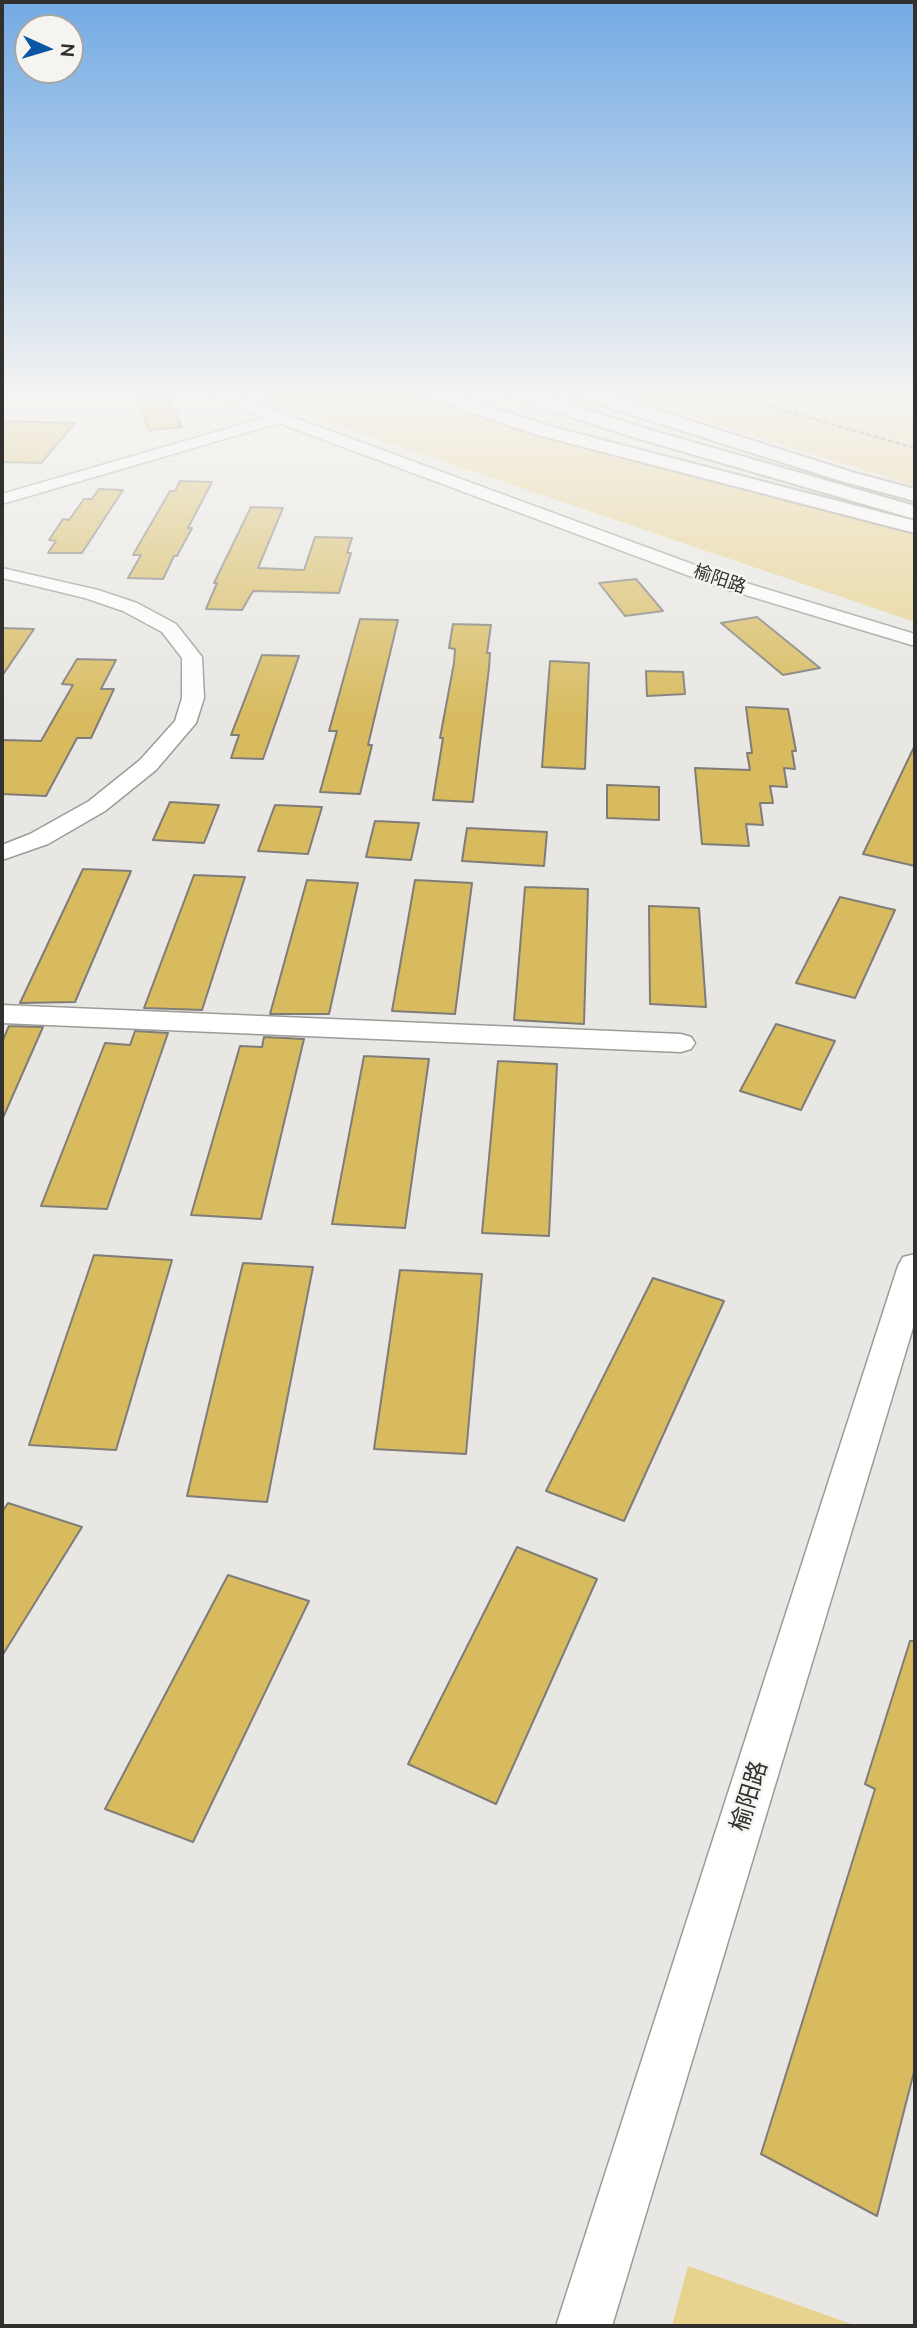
<!DOCTYPE html>
<html>
<head>
<meta charset="utf-8">
<style>
	body { margin:0 }
	#map { position:relative; width:917px; height:2328px; overflow:hidden; background:#e8e7e3; font-family:Ubuntu,sans-serif }
	canvas { display:block }
	.frame { position:absolute; inset:0; border:4px solid #31302f; pointer-events:none }
	.north { position:absolute; left:14px; top:14px; width:70px; height:70px; box-sizing:border-box; background:#f6f4f0; border:2px solid #a7a6a3; border-radius:50%; rotate:94deg; font-size:19px; font-weight:700; line-height:28px; text-align:center; color:#31302f }
	.north::after { content:''; display:block; margin:auto; width:24px; height:32px; background:#0b57a6; clip-path:polygon(50% 0,100% 100%,50% 72%,0 100%) }
</style>
</head>
<body>
<div id="map">
<canvas width="917" height="2328"></canvas>
<div class="frame"></div>
<div class="north">N</div>
</div>
<script>
const context = document.querySelector('canvas').getContext('2d');
context.lineJoin = 'round';
function fillPath(path, color) {
  context.fillStyle = color;
  context.fill(path, 'evenodd');
}
function shape(rows) {
  const path = new Path2D();
  for (const r of rows) {
    path.moveTo(r[0], r[1]);
    for (let i = 2; i < r.length; i += 2) path.lineTo(r[i], r[i + 1]);
  }
  return path;
}
function stroke(path, color, width, dash) {
  context.strokeStyle = color;
  context.lineWidth = width;
  context.lineCap = dash ? 'butt' : 'round';
  context.setLineDash(dash || []);
  context.stroke(path);
}
function write(font, color, halo, rows, align = 'center') {
  context.font = font + ' Ubuntu,"Noto Sans SC",sans-serif';
  context.lineWidth = 5;
  context.setLineDash([]);
  context.textBaseline = 'middle';
  context.strokeStyle = halo;
  context.fillStyle = color;
  for (const [text, x, y, turn = 0] of rows) {
    context.save();
    context.translate(x, y);
    context.rotate((+turn || 0) * Math.PI / 180);
    context.textAlign = isNaN(turn) ? turn : align;
    if (halo) context.strokeText(text, 0, 0);
    context.fillText(text, 0, 0);
    context.restore();
  }
}
const green = shape([
	[250,393,414,393,491,420,725,486,915,530,915,622,283,407],
	[615,393,892,393,915,399,915,486],
	[688,2266,857,2326,672,2326]
]);
const building = shape([
	[169,398,182,427,149,430,137,400,169,398],
	[2,421,75,423,41,463,2,462,2,421],
	[180,481,212,482,188,528,192,528,177,556,174,556,163,579,128,578,141,555,133,555,170,491,175,491,180,481],
	[99,489,123,490,82,553,48,553,56,541,49,540,63,519,69,520,84,499,92,499,99,489],
	[251,507,283,508,258,568,304,570,315,537,352,538,347,553,351,553,339,593,253,591,242,610,206,609,217,583,214,583,251,507],
	[636,579,663,611,625,616,599,583,636,579],
	[757,617,820,668,783,675,721,623,757,617],
	[360,619,398,620,368,745,372,745,360,794,320,792,337,731,329,731,360,619],
	[453,624,491,625,487,653,490,653,489,668,473,802,433,800,443,738,440,738,454,663,455,649,449,648,453,624],
	[2,628,34,629,2,676,2,628],
	[262,655,299,656,263,759,231,758,239,735,231,735,262,655],
	[77,659,116,660,101,689,114,689,91,738,77,738,46,796,2,794,2,740,41,741,73,685,62,684,77,659],
	[550,661,589,663,585,769,542,767,550,661],
	[646,671,683,672,685,694,647,696,646,671],
	[746,707,788,709,796,751,792,751,795,769,784,768,787,787,770,786,773,803,760,803,763,825,746,824,749,846,702,844,695,768,750,770,747,753,752,753,746,707],
	[915,745,915,866,863,854,915,745],
	[607,785,659,787,659,820,607,818,607,785],
	[170,802,219,805,204,843,153,840,170,802],
	[275,805,322,807,308,854,258,851,275,805],
	[375,821,419,823,411,860,366,857,375,821],
	[467,828,547,832,544,866,462,861,467,828],
	[83,869,131,871,75,1002,20,1003,83,869],
	[194,875,245,877,202,1010,144,1008,194,875],
	[307,880,358,883,329,1014,270,1014,307,880],
	[415,880,472,883,455,1014,392,1011,415,880],
	[525,887,588,889,584,1024,514,1020,525,887],
	[840,897,895,910,855,998,796,983,840,897],
	[649,906,699,908,706,1007,650,1004,649,906],
	[776,1024,835,1041,801,1110,740,1091,776,1024],
	[9,1026,43,1027,2,1120,2,1042,9,1026],
	[135,1031,168,1033,107,1209,41,1206,105,1043,130,1045,135,1031],
	[264,1037,304,1039,261,1219,191,1215,240,1046,262,1047,264,1037],
	[364,1056,429,1059,405,1228,332,1224,364,1056],
	[498,1061,557,1064,549,1236,482,1233,498,1061],
	[94,1255,172,1260,116,1450,29,1445,94,1255],
	[243,1263,313,1267,267,1502,187,1496,243,1263],
	[400,1270,482,1274,466,1454,374,1449,400,1270],
	[653,1278,724,1301,624,1521,546,1491,653,1278],
	[8,1503,82,1527,2,1656,2,1512,8,1503],
	[517,1547,597,1579,496,1804,408,1764,517,1547],
	[228,1575,309,1601,193,1842,105,1809,228,1575],
	[910,1641,915,1641,915,2068,877,2216,761,2154,875,1789,865,1784,910,1641]
]);
const minor = shape([
	[205,393,227,393,733,579,915,634,915,646,719,587,279,423,2,504,2,494,264,418,205,393],
	[2,568,98,590,137,603,176,624,202,657,204,698,196,723,156,770,105,811,48,844,2,860,2,845,30,834,89,801,140,760,175,721,182,698,182,658,162,632,123,611,85,598,2,578,2,568],
	[2,1005,681,1034,691,1037,695,1043,691,1049,681,1052,2,1023,2,1005],
	[915,1254,915,1321,612,2326,556,2326,898,1266,903,1257,915,1254]
]);
const major = shape([
	[422,393,450,393,552,427,915,521,915,533,538,435,425,397,422,393],
	[573,393,602,393,855,473,915,489,915,501,841,481,576,397,573,393]
]);
const highway = shape([
	[506,393,535,393,647,429,915,506,915,519,633,437,509,397,506,393]
]);
const rail = shape([
	[722,393,915,448]
]);
const farStreetnames = [
	["榆阳路",720,579,19]
];
const nearStreetnames = [
	["榆阳路",749,1796,-73]
];
fillPath(green, '#e7d28e');
fillPath(building, '#d8bb5f');
stroke(building, '#7f7d79', 2);
stroke(minor, '#9c9b97', 3);
stroke(major, '#9c9b97', 4);
stroke(highway, '#9c9b97', 4);
fillPath(minor, '#fff');
fillPath(major, '#fff');
fillPath(highway, '#fff');
stroke(rail, '#72716f', 2.5, [5, 2.5]);
const sky = context.createLinearGradient(0, 0, 0, 719);
sky.addColorStop(0, '#73aae4');
sky.addColorStop(0.55, '#f5f4f2');
sky.addColorStop(1, '#f5f4f200');
context.fillStyle = sky;
context.fillRect(0, 0, 917, 719);
write('18px', '#31302f', '#f6f4f0', farStreetnames);
write('24px', '#31302f', '#f6f4f0', nearStreetnames);
</script>
</body>
</html>
